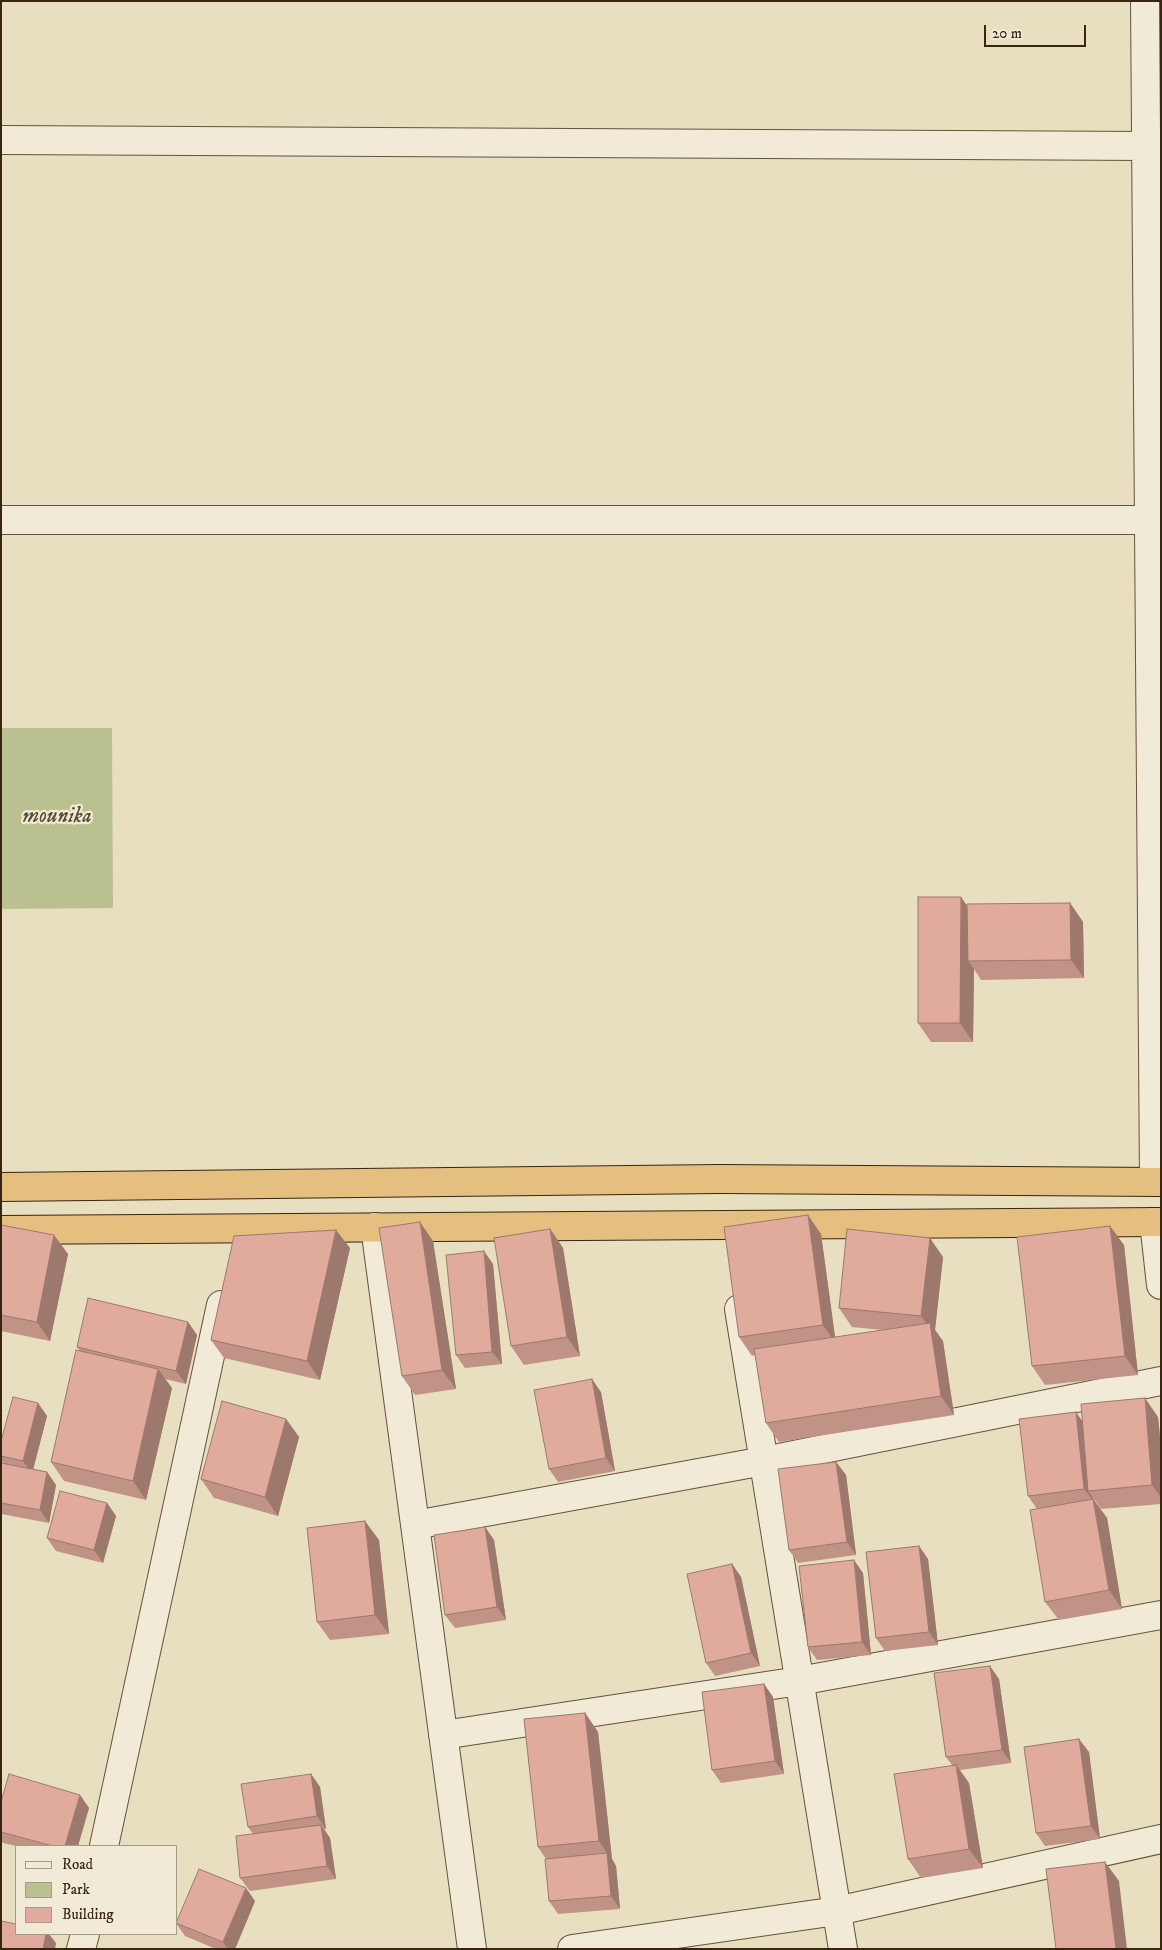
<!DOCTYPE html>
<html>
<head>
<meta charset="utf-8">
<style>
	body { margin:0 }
	#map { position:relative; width:1162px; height:1950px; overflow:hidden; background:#e8dec0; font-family:"IM FELL DW Pica",serif }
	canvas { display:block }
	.frame { position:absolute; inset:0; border:2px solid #382511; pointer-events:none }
	.legend { position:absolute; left:15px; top:1845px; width:162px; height:90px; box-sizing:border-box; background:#f0ead6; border:1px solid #a69b87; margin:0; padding:6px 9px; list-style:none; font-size:15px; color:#382511 }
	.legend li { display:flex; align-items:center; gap:10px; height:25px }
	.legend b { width:25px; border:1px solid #a69b87 }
	.scale { position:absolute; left:984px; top:25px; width:102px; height:22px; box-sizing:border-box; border:2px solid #382511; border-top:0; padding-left:6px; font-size:15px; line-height:18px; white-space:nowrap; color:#382511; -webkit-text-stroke:4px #f0ead6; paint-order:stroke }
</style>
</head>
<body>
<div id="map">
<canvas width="1162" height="1950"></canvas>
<div class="frame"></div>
<ul class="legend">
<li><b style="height:6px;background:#f0ead6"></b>Road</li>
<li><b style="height:14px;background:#bac08f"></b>Park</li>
<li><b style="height:14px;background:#e0ab9c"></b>Building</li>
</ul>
<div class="scale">20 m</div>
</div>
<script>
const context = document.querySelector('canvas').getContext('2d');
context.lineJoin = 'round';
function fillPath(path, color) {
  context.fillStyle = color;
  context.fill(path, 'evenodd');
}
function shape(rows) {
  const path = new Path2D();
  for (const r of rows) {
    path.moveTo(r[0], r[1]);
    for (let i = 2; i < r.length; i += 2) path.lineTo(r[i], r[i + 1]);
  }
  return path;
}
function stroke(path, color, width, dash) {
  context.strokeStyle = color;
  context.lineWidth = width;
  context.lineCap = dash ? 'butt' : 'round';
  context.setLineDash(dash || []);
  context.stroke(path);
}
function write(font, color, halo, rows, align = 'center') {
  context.font = font + ' "IM FELL DW Pica",serif';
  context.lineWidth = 4.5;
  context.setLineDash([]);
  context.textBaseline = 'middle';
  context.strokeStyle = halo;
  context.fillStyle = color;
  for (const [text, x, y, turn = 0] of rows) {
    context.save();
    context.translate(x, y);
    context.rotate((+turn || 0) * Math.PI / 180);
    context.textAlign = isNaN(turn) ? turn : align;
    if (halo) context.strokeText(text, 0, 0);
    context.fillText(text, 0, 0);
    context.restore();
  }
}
const green = shape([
	[1,728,112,728,113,908,1,909]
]);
const minor = shape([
	[1145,1,1154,1182],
	[1,140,1146,146],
	[1,520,1161,520],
	[1154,1222,1161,1285],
	[375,1227,472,1949],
	[739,1309,843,1949],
	[415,1525,764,1461,1161,1381],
	[443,1735,799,1681,1161,1615],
	[104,1846,221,1305],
	[81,1949,85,1934],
	[572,1949,837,1911,1161,1839]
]);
const trunk = shape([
	[1,1187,719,1179,1161,1182],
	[1,1230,1161,1222]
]);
const wall = shape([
	[961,897,967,907,1070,903,1083,922,1084,978,981,980,974,969,973,1042,931,1042,918,1023],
	[1,1225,68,1254,50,1341,1,1331],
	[550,1229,563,1248,580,1356,524,1365,511,1346],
	[821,1234,835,1337,883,1330,852,1327,839,1308,943,1257,935,1330,943,1341,954,1415,779,1442,766,1423,755,1355,752,1356,739,1337],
	[433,1241,456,1389,415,1395,402,1376],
	[1124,1245,1138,1375,1045,1385,1032,1366],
	[350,1248,320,1380,224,1358,211,1340],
	[493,1264,502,1364,465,1368,456,1355],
	[188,1322,197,1335,186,1384,165,1379,172,1388,146,1500,64,1481,51,1462,80,1351,77,1347],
	[601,1392,615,1471,558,1482,549,1469],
	[38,1403,47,1416,33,1469,47,1472,56,1485,49,1523,1,1514,1,1463,4,1464,1,1460,1,1441],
	[1158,1417,1161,1447,1161,1504,1101,1509,1093,1498,1093,1499,1107,1518,1122,1609,1059,1620,1045,1602,1045,1508,1037,1509,1028,1496,1082,1420],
	[286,1419,299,1437,278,1516,214,1498,201,1479],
	[836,1462,846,1475,856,1555,798,1563,789,1550],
	[107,1503,116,1516,103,1563,56,1551,47,1538],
	[485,1527,494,1540,506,1620,455,1628,445,1615],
	[379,1540,389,1634,330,1640,317,1622],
	[919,1546,928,1559,938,1645,885,1651,876,1638],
	[732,1564,741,1577,760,1666,715,1676,706,1663],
	[863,1573,871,1655,817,1660,808,1647],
	[999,1679,1011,1763,960,1770,969,1783,983,1868,921,1878,908,1859,952,1765,946,1757],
	[764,1684,773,1697,784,1774,721,1783,712,1770],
	[585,1713,598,1732,612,1859,616,1866,620,1909,558,1914,549,1901,546,1859,538,1847],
	[1089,1752,1100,1839,1045,1846,1036,1833],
	[311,1774,320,1787,326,1829,324,1829,330,1838,336,1879,250,1891,240,1878,253,1834,248,1827],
	[80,1795,89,1808,78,1846,16,1846,3,1843,1,1840,1,1802],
	[255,1901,235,1949,216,1949,185,1936,176,1923]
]);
const shadedWall = shape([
	[961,897,974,916,968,961,974,969,973,1042,960,1023],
	[1070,903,1083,922,1084,978,1071,960],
	[808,1215,821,1234,836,1344,823,1325],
	[420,1222,433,1241,456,1389,442,1370],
	[1110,1226,1124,1245,1138,1375,1125,1356],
	[550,1229,563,1248,580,1356,567,1337],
	[336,1230,350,1248,320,1380,307,1361],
	[54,1235,68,1254,50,1341,37,1322],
	[930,1238,943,1257,935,1330,943,1341,954,1415,941,1396,931,1330,921,1316],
	[484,1251,493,1264,502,1364,492,1352],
	[188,1322,197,1335,186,1384,176,1371],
	[158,1369,172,1388,146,1500,133,1481],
	[592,1379,601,1392,615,1471,606,1458],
	[1145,1398,1158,1417,1161,1447,1161,1497,1152,1485],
	[38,1403,47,1416,32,1474,23,1461],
	[1076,1412,1085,1425,1088,1491,1093,1498,1094,1502,1084,1489],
	[286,1419,299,1437,278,1516,265,1497],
	[836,1462,846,1475,856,1555,847,1542],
	[47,1472,56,1485,49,1523,40,1510],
	[1093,1499,1107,1518,1122,1609,1109,1590],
	[107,1503,116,1516,103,1563,94,1550],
	[365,1521,379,1540,389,1634,375,1615],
	[485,1527,494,1540,506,1620,497,1607],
	[919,1546,928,1559,938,1645,929,1632],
	[854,1560,863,1573,871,1655,862,1642],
	[732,1564,741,1577,760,1666,751,1653],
	[990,1666,999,1679,1011,1763,1002,1750],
	[764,1684,773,1697,784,1774,775,1761],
	[585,1713,598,1732,612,1859,616,1866,620,1909,611,1896,607,1853,599,1841],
	[1079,1739,1089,1752,1100,1839,1091,1826],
	[956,1765,969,1783,983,1868,969,1849],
	[311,1774,320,1787,326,1829,317,1816],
	[80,1795,89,1808,78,1846,65,1846],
	[321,1825,330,1838,336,1879,327,1866],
	[1105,1862,1119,1881,1127,1949,1116,1949],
	[246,1888,255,1901,235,1949,228,1949,223,1942],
	[46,1934,49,1934,56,1943,55,1949,43,1949]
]);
const building = shape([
	[918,897,961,897,960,1023,918,1023,918,897],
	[1070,903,1071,960,968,961,967,904,1070,903],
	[808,1215,823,1325,739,1337,724,1227,808,1215],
	[420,1222,442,1370,402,1376,379,1228,420,1222],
	[1,1225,54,1235,37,1322,1,1315,1,1225],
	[1110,1226,1125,1356,1032,1366,1017,1237,1110,1226],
	[550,1229,567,1337,511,1346,494,1238,550,1229],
	[847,1229,930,1238,921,1316,839,1308,847,1229],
	[336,1230,307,1361,211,1340,234,1236,336,1230],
	[484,1251,492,1352,456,1355,446,1255,484,1251],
	[88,1298,188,1322,176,1371,77,1347,88,1298],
	[930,1323,941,1396,766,1423,754,1349,930,1323],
	[76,1350,158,1369,133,1481,51,1462,76,1350],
	[592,1379,606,1458,549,1469,534,1390,592,1379],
	[13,1397,38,1403,23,1461,1,1456,1,1441,13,1397],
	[1145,1398,1152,1485,1088,1491,1081,1404,1145,1398],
	[222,1401,286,1419,265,1497,201,1479,222,1401],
	[1076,1412,1084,1489,1028,1496,1019,1419,1076,1412],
	[836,1462,847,1542,789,1550,778,1469,836,1462],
	[1,1463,47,1472,40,1510,1,1503,1,1463],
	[60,1491,107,1503,94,1550,47,1538,60,1491],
	[1093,1499,1109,1590,1045,1602,1030,1510,1093,1499],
	[365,1521,375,1615,317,1622,307,1528,365,1521],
	[485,1527,497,1607,445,1615,434,1535,485,1527],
	[919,1546,929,1632,876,1638,866,1552,919,1546],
	[854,1560,862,1642,808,1647,799,1566,854,1560],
	[732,1564,751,1653,706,1663,687,1574,732,1564],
	[990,1666,1002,1750,946,1757,934,1673,990,1666],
	[764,1684,775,1761,712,1770,702,1692,764,1684],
	[585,1713,599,1841,538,1847,524,1719,585,1713],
	[1079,1739,1091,1826,1036,1833,1024,1747,1079,1739],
	[956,1765,969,1849,908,1859,894,1774,956,1765],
	[9,1774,80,1795,65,1846,53,1846,1,1832,1,1802,9,1774],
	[311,1774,317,1816,248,1827,241,1784,311,1774],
	[321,1825,327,1866,240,1878,236,1836,321,1825],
	[607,1853,611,1896,549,1901,545,1859,607,1853],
	[1105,1862,1116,1949,1056,1949,1046,1869,1105,1862],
	[199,1869,246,1888,223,1942,176,1923,199,1869],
	[1,1921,16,1924,16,1934,46,1934,43,1949,1,1949,1,1921]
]);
const parkNames = [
	["mounika",57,818]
];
fillPath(green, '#bac08f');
stroke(minor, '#64533d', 30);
stroke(trunk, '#382511', 30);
stroke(minor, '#f0ead6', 28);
stroke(trunk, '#e4bf80', 28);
fillPath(wall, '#c19386');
fillPath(shadedWall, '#9d786d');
fillPath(building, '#e0ab9c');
stroke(building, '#9d786d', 1);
write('italic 21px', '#584c30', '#f0ead6', parkNames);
</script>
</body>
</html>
